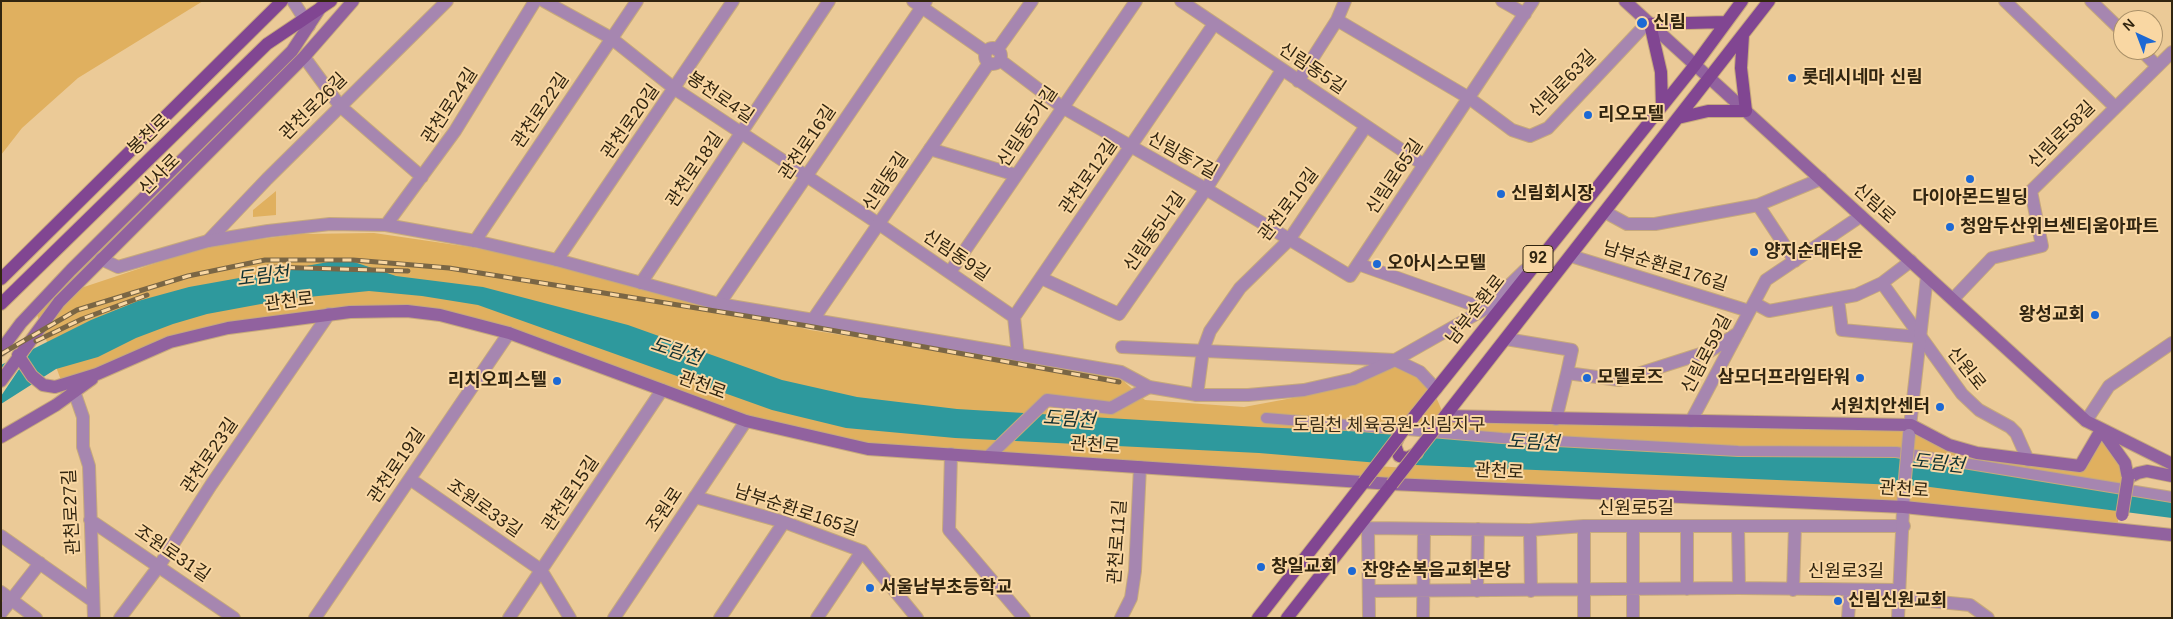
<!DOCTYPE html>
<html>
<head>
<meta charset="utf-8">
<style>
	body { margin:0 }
	#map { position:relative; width:2173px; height:619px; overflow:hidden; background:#ebca97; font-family:Helvetica,sans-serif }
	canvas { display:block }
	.frame { position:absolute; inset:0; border:2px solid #312510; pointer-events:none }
	.north { position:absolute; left:2113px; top:10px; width:50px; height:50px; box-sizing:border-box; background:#f9d7a3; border:1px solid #a99068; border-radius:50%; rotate:317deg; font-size:14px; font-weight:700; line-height:20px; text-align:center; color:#312510 }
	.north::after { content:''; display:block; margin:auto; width:18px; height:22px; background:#1d69d4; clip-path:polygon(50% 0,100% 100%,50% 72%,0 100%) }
</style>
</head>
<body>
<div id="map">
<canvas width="2173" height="619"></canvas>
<div class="frame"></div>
<div class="north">N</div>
</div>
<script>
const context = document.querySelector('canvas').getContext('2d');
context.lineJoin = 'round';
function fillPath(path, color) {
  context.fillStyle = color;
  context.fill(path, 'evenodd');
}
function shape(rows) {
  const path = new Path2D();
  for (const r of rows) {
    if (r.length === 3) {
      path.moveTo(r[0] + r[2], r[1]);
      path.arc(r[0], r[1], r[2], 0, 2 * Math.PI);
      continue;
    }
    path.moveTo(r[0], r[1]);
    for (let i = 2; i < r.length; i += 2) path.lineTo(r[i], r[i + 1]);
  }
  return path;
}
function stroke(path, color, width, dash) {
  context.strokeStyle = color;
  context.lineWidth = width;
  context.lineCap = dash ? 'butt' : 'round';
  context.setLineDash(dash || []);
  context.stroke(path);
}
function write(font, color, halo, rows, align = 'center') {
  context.font = font + ' Helvetica,"Noto Sans KR",sans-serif';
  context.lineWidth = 4;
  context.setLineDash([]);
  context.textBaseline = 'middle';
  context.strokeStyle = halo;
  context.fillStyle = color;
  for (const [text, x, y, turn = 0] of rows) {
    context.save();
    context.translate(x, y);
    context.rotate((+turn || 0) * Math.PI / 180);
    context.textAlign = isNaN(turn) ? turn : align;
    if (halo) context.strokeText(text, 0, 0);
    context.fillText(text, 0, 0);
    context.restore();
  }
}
const green = shape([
	[1,1,203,1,78,78,22,128,1,155],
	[276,191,276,215,253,217,253,210],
	[374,233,470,247,552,263,810,330,1120,378,1145,400,1244,407,1314,394,1394,364,1415,371,1433,390,1446,420,1900,429,1917,433,1947,447,2082,469,2101,436,2121,463,2126,483,2117,526,1410,482,863,444,741,415,610,367,399,308,256,318,171,338,66,394,36,312,58,293,84,287,207,246,300,234]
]);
const water = shape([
	[345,259,396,276,483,287,628,325,782,380,857,397,957,409,1258,427,1898,454,2172,494,2172,518,1922,486,1391,464,1259,453,955,438,846,428,772,410,478,305,422,296,369,291,288,299,207,314,173,324,136,338,98,357,56,369,1,404,1,365,91,320,138,301,189,287]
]);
const pier = shape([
	[36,344,1,396,1,369,8,359],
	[1404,430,1434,432,1406,468,1377,466]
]);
const pedestrian = shape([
	[1266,418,1502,438,1738,451,1896,452,2172,497]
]);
const minor = shape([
	[293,1,309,26],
	[544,1,611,38,675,89,879,224,1014,317],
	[913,1,986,52],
	[1181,1,1424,165],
	[1502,1,1525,14],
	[2005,1,2115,107],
	[2091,1,2123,32],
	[1337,20,1469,98,1512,130,1530,136,1548,128,1648,22],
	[2141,50,2157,66],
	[304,57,340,106,422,177],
	[1000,60,1062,107,1206,189,1350,276,1533,1],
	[1298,81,1337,20,1345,1],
	[930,149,1016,175],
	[1758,205,1795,261],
	[1605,212,1627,224,1655,224,1758,205,1821,179],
	[386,225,455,131,535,1],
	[208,241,267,179,447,1],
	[475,241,637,1],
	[1571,256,1749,311],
	[557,260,733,1],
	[1358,264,1485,309],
	[950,272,1136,1],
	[1041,278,1119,314,1206,189,1282,70],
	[641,283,829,1],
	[1882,283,1962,394,1979,410,2010,427,2016,433,2028,460],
	[1838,299,1842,330,1919,337],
	[1953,299,1992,258,2042,246,2031,191,2172,52],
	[1754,303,1769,311,1856,295,1882,283,1911,261],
	[719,304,926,1],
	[1506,339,1572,350,1567,373,1619,380,1710,351,1738,333],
	[1122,347,1395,360],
	[1018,355,1014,317,1214,24],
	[75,394,83,417,83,447,89,466,94,618],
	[1197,395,1203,350,1210,331,1240,288,1289,240,1366,126],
	[1556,419,1567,373],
	[1691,421,1766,280,1861,216],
	[2086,421,2109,386,2172,343],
	[951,454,949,530,1024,618],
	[988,457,1047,400,1111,408,1149,387],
	[410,479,541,570,570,618],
	[695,497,784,522,862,551,917,618],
	[90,520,234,618],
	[1362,524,1368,528,1369,618],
	[1584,526,1584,618],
	[1738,526,1739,588],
	[1687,527,1687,589],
	[1368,528,1530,530,1584,526,1904,526],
	[1530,530,1531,591],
	[1,536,93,601],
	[1793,590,1795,526],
	[1369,591,1739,588,1899,590],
	[1477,591,1478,529],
	[1,592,36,618],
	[1899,598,1970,605,1988,618],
	[1,613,40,563],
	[120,618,159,566,211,485,329,314],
	[315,618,509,333],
	[509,618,662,390],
	[720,618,784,522],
	[817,618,862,551],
	[1121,618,1131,598,1135,571,1140,467],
	[1423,618,1424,529],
	[1633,618,1633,526],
	[1848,618,1850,591]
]);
const tertiary = shape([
	[993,56,8],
	[997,50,1032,1],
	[101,259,118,267,208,241,268,231,330,224,386,225,475,241,557,260,719,304,1121,372,1149,387,1197,395,1248,395,1304,390,1353,379,1395,360,1485,309,1525,270],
	[812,321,989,63],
	[1395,360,1420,372,1436,389],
	[1909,435,1927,276],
	[614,618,746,421],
	[1898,618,1904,489]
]);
const secondary = shape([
	[1625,1,2086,421,2172,464],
	[1,350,21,323,71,270,292,51,321,7],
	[18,355,32,376,43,385,55,387,97,374,170,342,228,328,350,312,407,311,440,315,509,333,746,421,868,449,1392,484,1904,507,2172,535],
	[1,381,59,302,304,57,353,1],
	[1445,416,1911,425,1949,445,1977,453,2080,466,2101,430],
	[2103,432,2125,463,2128,478,2138,473,2147,471,2172,476],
	[1,437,56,405,92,379]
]);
const primary = shape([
	[1662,106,1661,72,1650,24,1726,22],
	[1678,118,1708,111,1746,111,1741,68,1743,35],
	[1,279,282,1],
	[1,304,267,44,331,1],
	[1416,414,1695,65,1742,1],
	[1445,416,1769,1],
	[1398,438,1395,445,1399,456,1407,458,1417,453],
	[1258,618,1364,482],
	[1287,618,1392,484]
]);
const rail = shape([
	[268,267,408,271],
	[36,341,82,319,147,295],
	[1,354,77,310,188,276,265,260,353,260,449,268,808,326,1119,382]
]);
const tertiaryBridge = shape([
	[1904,489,1909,435]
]);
const secondaryBridge = shape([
	[2122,515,2128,478]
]);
const primaryBridge = shape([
	[1364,482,1416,414],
	[1392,484,1445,416]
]);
const markers = [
	[1642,23,6,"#1d69d4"],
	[1792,78,5,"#1d69d4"],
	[1588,115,5,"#1d69d4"],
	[1970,179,5,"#1d69d4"],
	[1501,194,5,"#1d69d4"],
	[1950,227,5,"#1d69d4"],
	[1754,252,5,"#1d69d4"],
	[1377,264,5,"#1d69d4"],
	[2095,315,5,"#1d69d4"],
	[1587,378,5,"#1d69d4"],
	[1860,378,5,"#1d69d4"],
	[557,381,5,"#1d69d4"],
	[1940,407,5,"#1d69d4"],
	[1261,567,5,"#1d69d4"],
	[1352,571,5,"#1d69d4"],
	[870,588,5,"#1d69d4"],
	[1838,601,5,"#1d69d4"]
];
const shields = [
	[1538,259,30]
];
const shieldNames = [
	["92",1538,259]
];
const poiNames = [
	["신림",1653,23],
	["롯데시네마 신림",1802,78],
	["리오모텔",1598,115],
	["신림회시장",1511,194],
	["다이아몬드빌딩",1970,198,"center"],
	["청암두산위브센티움아파트",1960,227],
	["양지순대타운",1764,252],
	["오아시스모텔",1387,264],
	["왕성교회",2085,315,"right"],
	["모텔로즈",1597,378],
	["삼모더프라임타워",1850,378,"right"],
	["리치오피스텔",547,381,"right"],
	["서원치안센터",1930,407,"right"],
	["창일교회",1271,567],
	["찬양순복음교회본당",1362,571],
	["서울남부초등학교",880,588],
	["신림신원교회",1848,601]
];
const streetNames = [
	["신림동5길",1312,69,34],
	["신림로63길",1563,84,-45],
	["봉천로4길",720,98,34],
	["관천로24길",450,106,-57],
	["관천로26길",314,107,-45],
	["관천로22길",541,111,-56],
	["관천로20길",631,122,-55],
	["신림동5가길",1028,127,-56],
	["봉천로",149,135,-44],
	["신림로58길",2062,135,-45],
	["관천로16길",808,143,-56],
	["신림동7길",1182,156,29],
	["관천로18길",695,170,-56],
	["신사로",160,175,-45],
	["관천로12길",1089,177,-55],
	["신림로65길",1395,177,-56],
	["신림동길",886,182,-56],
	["신림로",1874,204,42],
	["관천로10길",1289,205,-53],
	["신림동5나길",1155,232,-55],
	["신림동9길",956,256,34],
	["남부순환로176길",1665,267,17],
	["관천로",289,302,-7],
	["남부순환로",1476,310,-52],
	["신림로59길",1707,354,-62],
	["신원로",1966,369,51],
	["관천로",702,386,20],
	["관천로",1095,446,4],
	["관천로23길",210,456,-56],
	["관천로19길",397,466,-56],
	["관천로",1499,472,3],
	["관천로",1904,490,4],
	["관천로15길",571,494,-56],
	["조원로33길",484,509,35],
	["신원로5길",1636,509],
	["조원로",665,510,-56],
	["남부순환로165길",796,511,18],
	["관천로27길",72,512,-93],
	["관천로11길",1118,542,-86],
	["조원로31길",172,554,34],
	["신원로3길",1846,572]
];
const parkNames = [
	["도림천 체육공원-신림지구",1389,426]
];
const waterNames = [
	["도림천",263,277,-7],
	["도림천",676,352,18],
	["도림천",1069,420,4],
	["도림천",1533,443,3],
	["도림천",1938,464,6]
];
fillPath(green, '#e0b05f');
fillPath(water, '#2e999d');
fillPath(pier, '#ebca97');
stroke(pedestrian, '#c6a97c', 12);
stroke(minor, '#c6a97c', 14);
stroke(tertiary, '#c6a97c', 14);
stroke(secondary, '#c6a97c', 14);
stroke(primary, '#c6a97c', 14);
stroke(pedestrian, '#a686b0', 10);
stroke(minor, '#a686b0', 12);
stroke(tertiary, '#a686b0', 12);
stroke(secondary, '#91629f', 12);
stroke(primary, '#814692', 12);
stroke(rail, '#7a6645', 5);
stroke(rail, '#f9d7a3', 3, [9]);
stroke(tertiaryBridge, '#c6a97c', 14, []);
stroke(secondaryBridge, '#c6a97c', 14, []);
stroke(primaryBridge, '#c6a97c', 14, []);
stroke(tertiaryBridge, '#a686b0', 12);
stroke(secondaryBridge, '#91629f', 12);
stroke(primaryBridge, '#814692', 12);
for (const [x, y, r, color] of markers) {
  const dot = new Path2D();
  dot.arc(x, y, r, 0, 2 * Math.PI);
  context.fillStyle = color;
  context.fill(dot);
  stroke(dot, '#f9d7a3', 2);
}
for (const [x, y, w] of shields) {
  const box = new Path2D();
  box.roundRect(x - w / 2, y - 13.5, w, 27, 4);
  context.fillStyle = '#f9d7a3';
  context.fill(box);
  stroke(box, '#312510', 1);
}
write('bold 16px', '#312510', null, shieldNames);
write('bold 18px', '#312510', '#f9d7a3', poiNames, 'left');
write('18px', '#312510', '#f9d7a3', streetNames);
write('18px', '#372b17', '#f9d7a3', parkNames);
write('italic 19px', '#113132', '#f9d7a3', waterNames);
</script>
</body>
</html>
